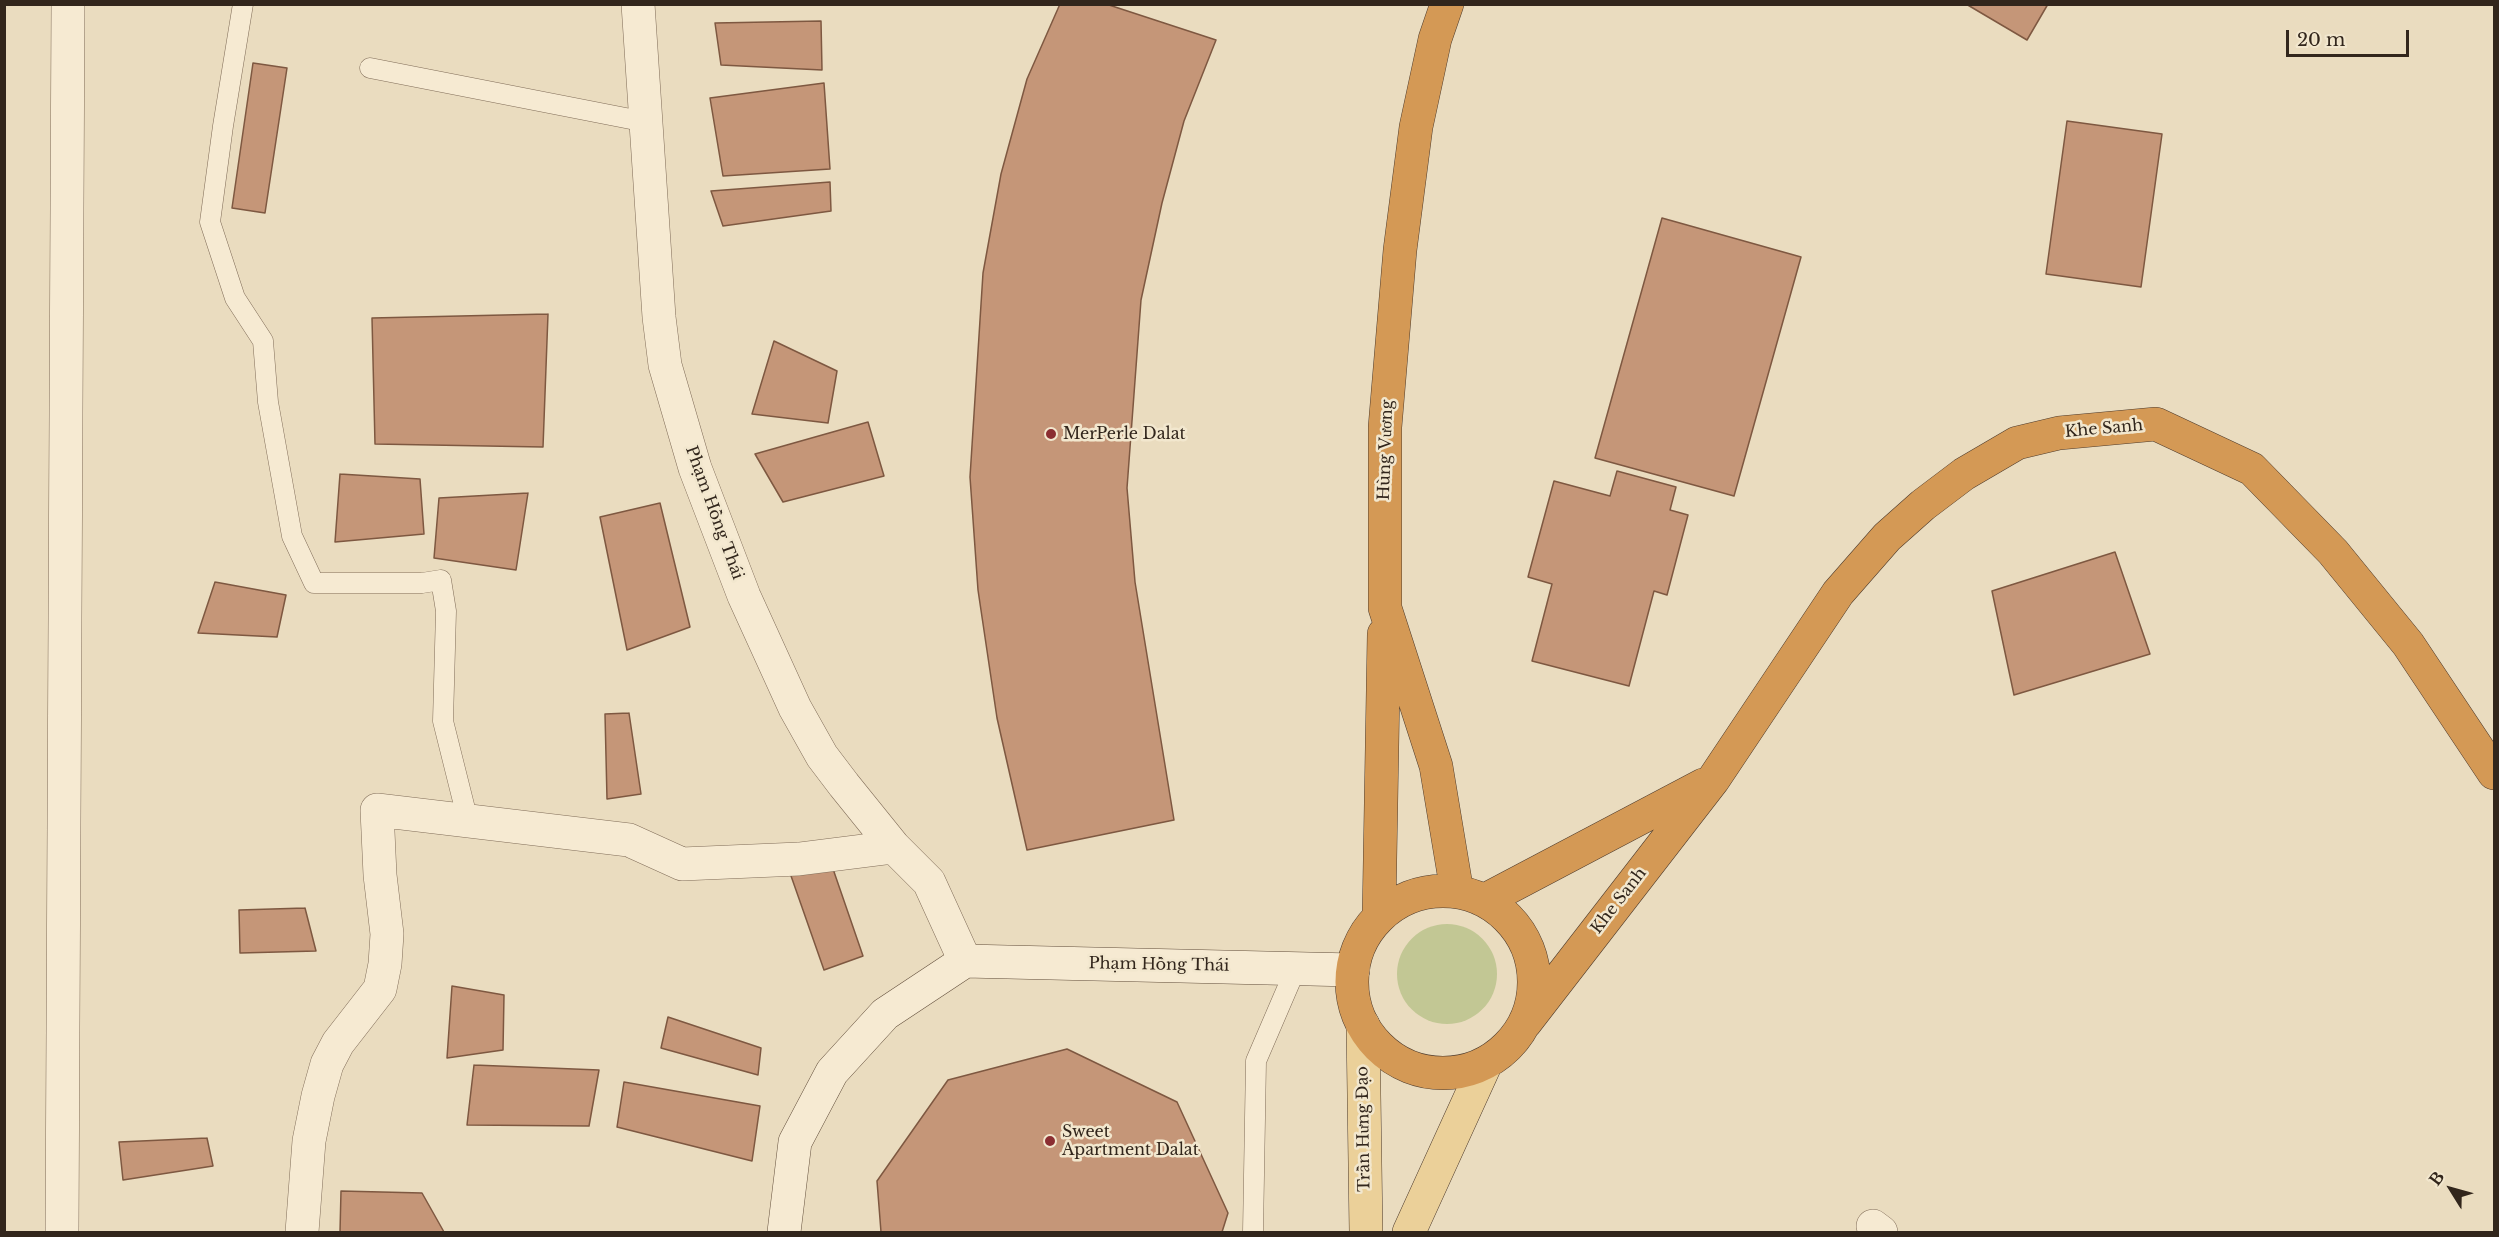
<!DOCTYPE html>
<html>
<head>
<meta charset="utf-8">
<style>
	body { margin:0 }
	#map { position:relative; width:2499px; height:1237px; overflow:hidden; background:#eadcbf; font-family:"Libre Baskerville",serif }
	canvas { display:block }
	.frame { position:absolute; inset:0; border:6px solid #32261c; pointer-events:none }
	.north { position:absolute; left:2421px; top:1159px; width:60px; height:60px; -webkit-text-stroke:4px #f2e7ce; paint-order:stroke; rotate:307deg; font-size:16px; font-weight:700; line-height:24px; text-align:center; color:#32261c }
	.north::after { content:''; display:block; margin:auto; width:21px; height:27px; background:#32261c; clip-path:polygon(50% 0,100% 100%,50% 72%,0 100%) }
	.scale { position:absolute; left:2286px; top:30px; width:123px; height:27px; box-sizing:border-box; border:3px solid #32261c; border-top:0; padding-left:8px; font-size:18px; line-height:21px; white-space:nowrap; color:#32261c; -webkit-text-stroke:4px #f2e7ce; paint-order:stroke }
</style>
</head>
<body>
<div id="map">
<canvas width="2499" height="1237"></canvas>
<div class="frame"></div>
<div class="north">B</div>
<div class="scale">20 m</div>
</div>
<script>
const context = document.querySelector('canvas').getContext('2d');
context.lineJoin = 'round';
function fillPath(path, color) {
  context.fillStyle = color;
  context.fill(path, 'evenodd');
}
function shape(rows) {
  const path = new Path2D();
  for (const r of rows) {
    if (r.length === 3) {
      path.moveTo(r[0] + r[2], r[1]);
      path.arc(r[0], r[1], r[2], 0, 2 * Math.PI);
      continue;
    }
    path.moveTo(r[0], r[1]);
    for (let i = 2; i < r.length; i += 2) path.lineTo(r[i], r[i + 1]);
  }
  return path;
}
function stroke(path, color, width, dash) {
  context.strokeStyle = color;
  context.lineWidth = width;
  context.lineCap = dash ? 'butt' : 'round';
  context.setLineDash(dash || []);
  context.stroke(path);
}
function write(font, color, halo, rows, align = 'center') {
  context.font = font + ' "Libre Baskerville",serif';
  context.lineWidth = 5;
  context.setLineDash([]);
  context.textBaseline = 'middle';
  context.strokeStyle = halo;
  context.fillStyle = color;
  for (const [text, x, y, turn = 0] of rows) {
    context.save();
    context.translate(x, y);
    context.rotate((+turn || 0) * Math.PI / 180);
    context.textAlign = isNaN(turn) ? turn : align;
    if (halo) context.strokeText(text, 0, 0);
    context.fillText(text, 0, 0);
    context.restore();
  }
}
const green = shape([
	[1447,974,50]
]);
const building = shape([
	[1060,4,1106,4,1216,40,1184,121,1162,203,1141,300,1127,488,1135,582,1174,820,1027,850,997,718,978,590,970,477,983,273,1001,174,1027,79,1060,4],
	[1966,4,2048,4,2027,40,1966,4],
	[821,21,822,70,721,65,715,23,821,21],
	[253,63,287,68,265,213,232,208,253,63],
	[824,83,830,169,723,176,710,98,824,83],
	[2067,121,2162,134,2141,287,2046,274,2067,121],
	[830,182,831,211,723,226,711,191,830,182],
	[1662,218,1801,257,1734,496,1595,458,1662,218],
	[548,314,543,447,375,444,372,318,548,314],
	[774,341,837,371,828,423,752,414,774,341],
	[868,422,884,476,783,502,755,454,868,422],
	[1617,471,1676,487,1670,510,1688,515,1667,595,1654,591,1629,686,1532,661,1552,584,1528,577,1554,481,1610,496,1617,471],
	[340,474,420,479,424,534,335,542,340,474],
	[528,493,516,570,434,558,439,498,528,493],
	[660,503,690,627,627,650,600,517,660,503],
	[2115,552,2150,654,2014,695,1992,591,2115,552],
	[215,582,286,595,277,637,198,633,215,582],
	[629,713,641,794,607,799,605,714,629,713],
	[832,866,863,956,824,970,790,873,832,866],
	[305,908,316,951,240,953,239,910,305,908],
	[452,986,504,995,503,1050,447,1058,452,986],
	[668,1017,761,1048,758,1075,661,1048,668,1017],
	[1067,1049,1177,1102,1228,1213,1222,1232,881,1232,877,1181,948,1080,1067,1049],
	[474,1065,599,1070,589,1126,467,1125,474,1065],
	[624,1082,760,1106,752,1161,617,1127,624,1082],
	[207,1138,213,1166,123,1180,119,1142,207,1138],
	[341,1191,422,1193,444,1232,340,1232,341,1191]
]);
const lane = shape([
	[243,4,223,126,210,222,235,298,263,341,268,402,292,536,314,583,422,583,441,580,446,611,443,721,468,821],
	[370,68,646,122],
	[1253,1232,1256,1061,1296,968]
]);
const street = shape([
	[638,4,659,317,665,365,695,468,744,596,795,708,822,756,844,785,894,847,929,882,965,961],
	[1873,1226,1881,1232],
	[62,1232,68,4],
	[302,1232,309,1141,318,1096,327,1064,338,1043,380,989,385,964,387,934,380,875,377,810,629,840,682,864,799,859,894,847]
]);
const secondary = shape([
	[784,1232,795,1142,832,1072,885,1014,965,961,1353,970]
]);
const primary = shape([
	[1363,1025,1366,1232],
	[1409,1232,1486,1063]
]);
const highway = shape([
	[1447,4,1435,39,1416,127,1400,250,1385,427,1385,608,1436,766,1457,892],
	[1443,982,91],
	[1485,900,1703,785],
	[1379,916,1384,634],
	[1525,1023,1713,780,1838,593,1887,537,1923,505,1964,474,2017,443,2059,433,2156,424,2252,469,2333,552,2408,644,2494,773]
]);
const markers = [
	[1051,434,6,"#8b2e31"],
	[1050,1141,6,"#8b2e31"]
];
const streetNames = [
	["Khe Sanh",2104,429,-5],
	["Hùng Vương",1386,450,-88],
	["Phạm Hồng Thái",714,513,70],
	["Khe Sanh",1619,901,-52],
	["Phạm Hồng Thái",1159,965,1],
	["Trần Hưng Đạo",1364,1129,-91]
];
const poiNames = [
	["MerPerle Dalat",1063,434],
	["Sweet",1062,1132],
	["Apartment Dalat",1062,1150]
];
fillPath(green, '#c2c794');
fillPath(building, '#c59678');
stroke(building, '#7e5841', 1.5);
stroke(lane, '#816d59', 21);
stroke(street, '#816d59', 34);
stroke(secondary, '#634f3c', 34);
stroke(primary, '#4f3c2d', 34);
stroke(highway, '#4f3c2d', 34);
stroke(lane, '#f6ead2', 20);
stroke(street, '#f6ead2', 33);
stroke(secondary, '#f6ead2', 33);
stroke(primary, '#ebd099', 33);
stroke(highway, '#d49955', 33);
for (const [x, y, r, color] of markers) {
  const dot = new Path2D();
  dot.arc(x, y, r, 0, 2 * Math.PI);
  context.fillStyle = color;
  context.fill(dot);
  stroke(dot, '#f2e7ce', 2);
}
write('16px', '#32261c', '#f2e7ce', streetNames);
write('16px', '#32261c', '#f2e7ce', poiNames, 'left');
</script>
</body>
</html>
